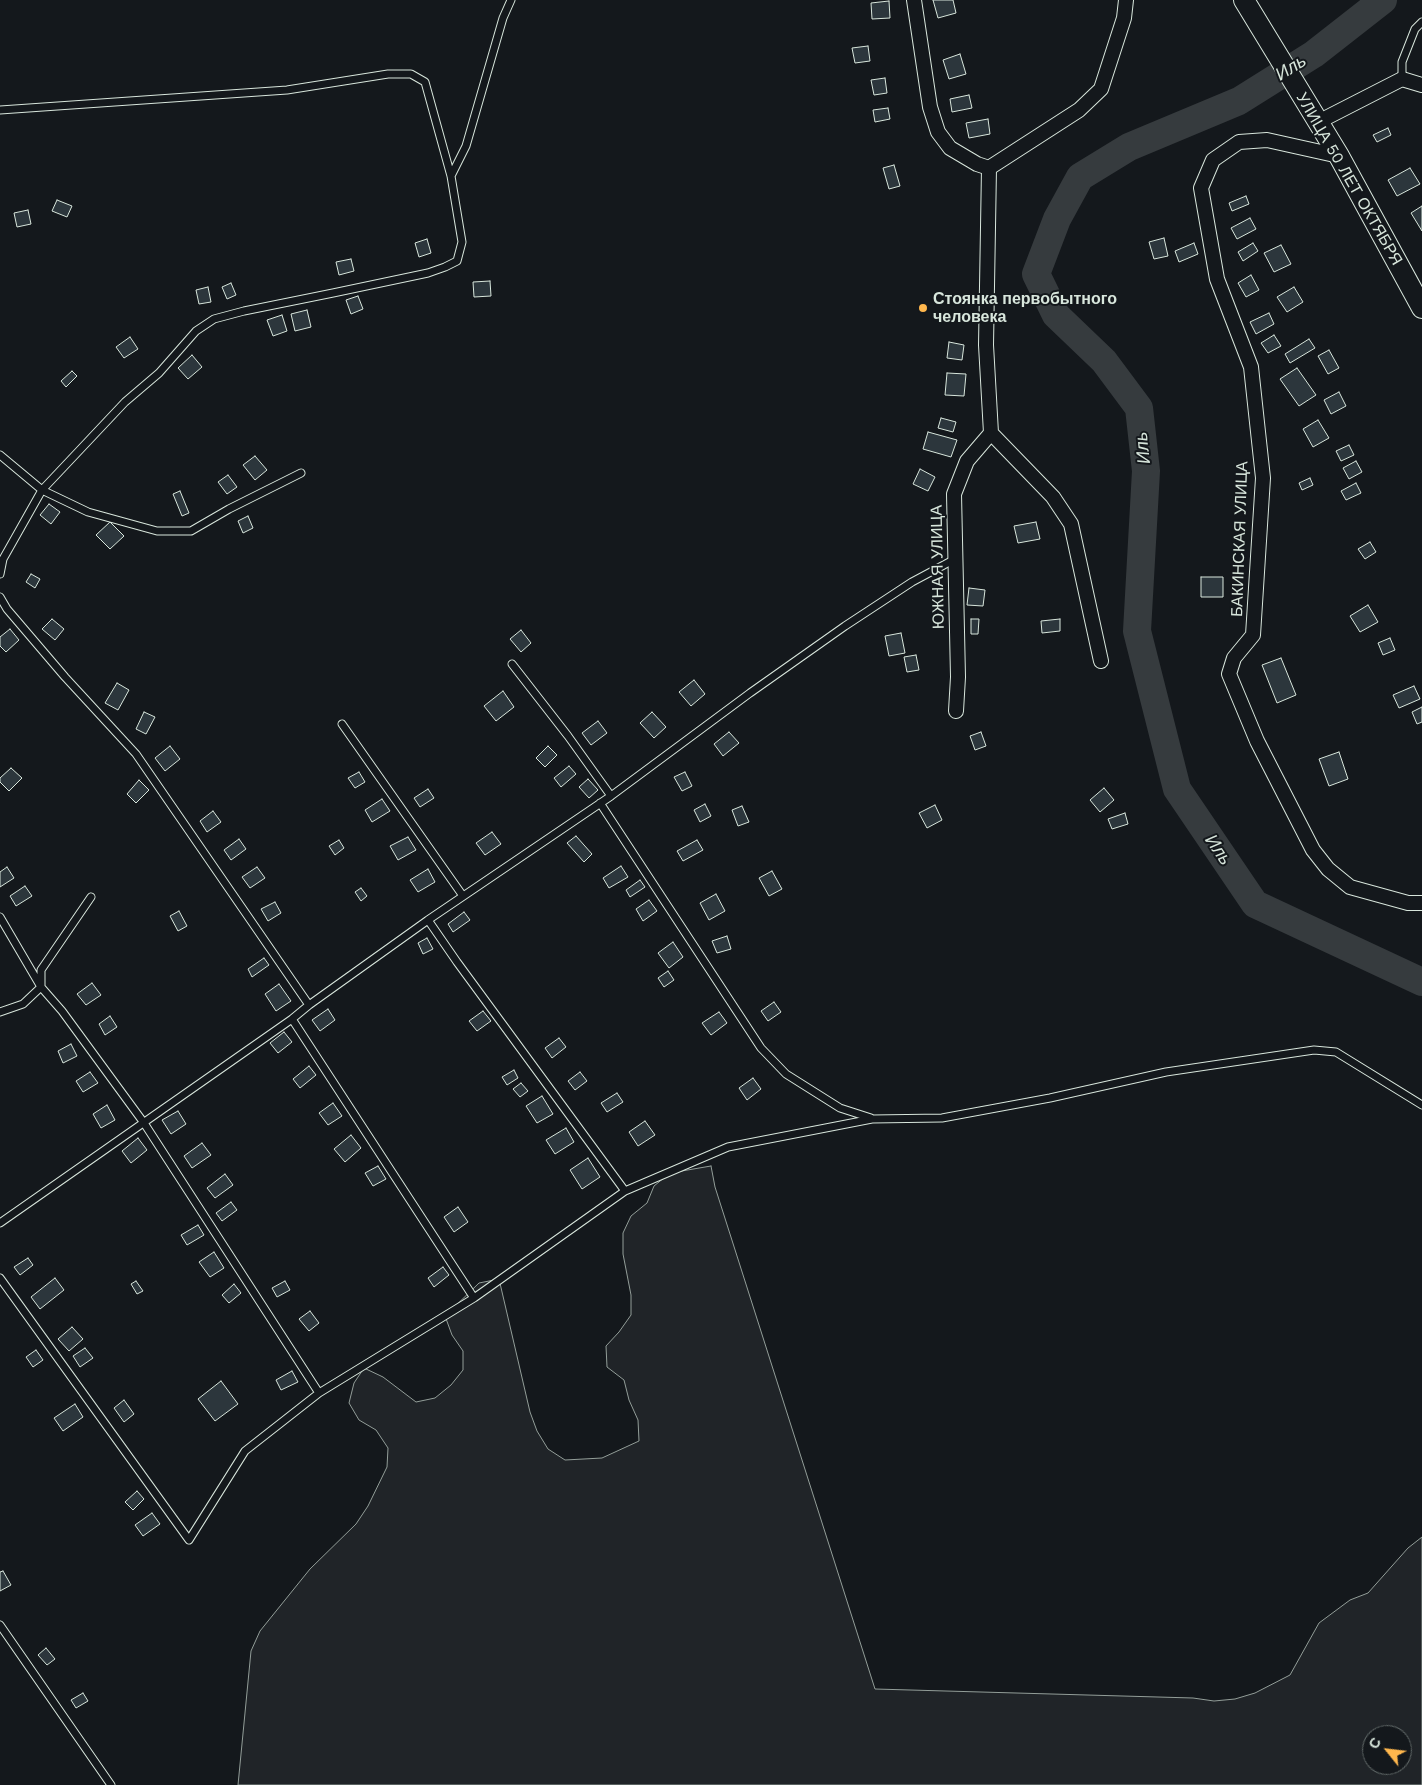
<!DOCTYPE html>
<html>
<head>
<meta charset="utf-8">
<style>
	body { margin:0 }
	#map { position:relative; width:1422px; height:1785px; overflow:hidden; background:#14181c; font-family:"Work Sans",sans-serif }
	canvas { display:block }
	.north { position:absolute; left:1362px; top:1725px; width:50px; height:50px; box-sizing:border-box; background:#14181c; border:1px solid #626a69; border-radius:50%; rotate:299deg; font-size:14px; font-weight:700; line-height:20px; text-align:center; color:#d8e6dc }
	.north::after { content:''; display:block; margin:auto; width:18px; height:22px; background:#ffb74d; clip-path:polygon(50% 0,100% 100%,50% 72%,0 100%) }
</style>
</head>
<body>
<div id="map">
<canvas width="1422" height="1785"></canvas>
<div class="north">С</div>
</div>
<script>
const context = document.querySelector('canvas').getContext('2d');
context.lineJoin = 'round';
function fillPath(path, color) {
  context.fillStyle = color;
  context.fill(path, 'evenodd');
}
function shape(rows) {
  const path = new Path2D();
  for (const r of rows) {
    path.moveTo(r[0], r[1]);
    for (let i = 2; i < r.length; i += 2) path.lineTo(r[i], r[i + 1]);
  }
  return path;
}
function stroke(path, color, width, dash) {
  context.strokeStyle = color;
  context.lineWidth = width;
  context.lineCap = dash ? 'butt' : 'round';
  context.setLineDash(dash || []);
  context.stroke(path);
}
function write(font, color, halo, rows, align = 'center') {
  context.font = font + ' "Work Sans",sans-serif';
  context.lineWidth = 4;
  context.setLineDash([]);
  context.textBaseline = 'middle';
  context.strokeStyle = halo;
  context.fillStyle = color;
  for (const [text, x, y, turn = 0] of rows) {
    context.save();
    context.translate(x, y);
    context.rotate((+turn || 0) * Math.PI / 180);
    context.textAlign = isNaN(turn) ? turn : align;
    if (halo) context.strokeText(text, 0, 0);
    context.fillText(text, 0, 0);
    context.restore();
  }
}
const green = shape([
	[711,1166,715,1187,875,1689,1193,1698,1214,1701,1235,1699,1255,1693,1290,1675,1319,1623,1350,1600,1368,1593,1408,1548,1422,1537,1422,1785,238,1785,251,1651,260,1631,310,1569,356,1524,368,1506,387,1467,388,1448,376,1430,359,1420,349,1403,354,1383,364,1368,383,1377,416,1402,435,1398,451,1385,463,1370,463,1351,452,1335,445,1316,479,1283,499,1279,530,1412,537,1431,548,1449,565,1460,602,1458,639,1441,638,1420,629,1400,624,1380,607,1367,606,1346,619,1332,631,1315,631,1295,623,1254,623,1233,631,1216,647,1203,654,1186,670,1173,711,1166],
	[1372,1735,1402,1735,1402,1765,1372,1765,1372,1735]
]);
const river = shape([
	[1383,0,1314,54,1239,101,1129,147,1080,177,1057,219,1036,274,1056,315,1104,361,1139,408,1146,471,1137,631,1177,789,1255,904,1422,982]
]);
const building = shape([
	[933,0,953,0,956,13,938,18,933,0],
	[889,1,890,18,872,19,871,3,889,1],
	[868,46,870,61,855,63,852,48,868,46],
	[960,54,966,74,949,79,943,60,960,54],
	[885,78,887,93,874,95,871,80,885,78],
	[969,95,972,108,952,112,950,99,969,95],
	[888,108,890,119,875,122,873,110,888,108],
	[988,119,990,134,969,138,966,123,988,119],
	[1388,128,1391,135,1377,142,1373,135,1388,128],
	[894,165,900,186,889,189,883,168,894,165],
	[1410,168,1420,184,1397,196,1388,180,1410,168],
	[1246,196,1249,204,1232,211,1229,203,1246,196],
	[57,200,72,206,67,217,52,211,57,200],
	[1422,206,1422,231,1411,213,1422,206],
	[28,210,31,224,17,227,14,213,28,210],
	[1250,218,1256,229,1237,239,1231,228,1250,218],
	[1164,238,1168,256,1154,259,1149,242,1164,238],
	[427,239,431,253,419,257,415,243,427,239],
	[1194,243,1198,254,1179,262,1175,251,1194,243],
	[1253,243,1258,251,1243,261,1238,252,1253,243],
	[1281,245,1291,264,1274,272,1264,253,1281,245],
	[351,259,354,271,339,275,336,262,351,259],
	[1251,275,1259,290,1246,297,1238,283,1251,275],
	[490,281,491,296,474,297,473,282,490,281],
	[231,283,236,295,227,299,222,287,231,283],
	[208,287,211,302,199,304,196,290,208,287],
	[1294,287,1303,302,1287,312,1277,297,1294,287],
	[358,296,363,309,351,314,346,300,358,296],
	[307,310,311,327,295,331,291,314,307,310],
	[1269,313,1274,324,1256,334,1250,322,1269,313],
	[282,315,287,331,273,336,267,320,282,315],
	[1274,335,1281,346,1268,353,1261,343,1274,335],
	[130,337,138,349,124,358,116,347,130,337],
	[1309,339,1315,348,1290,363,1285,354,1309,339],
	[949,342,964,345,962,360,947,358,949,342],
	[1329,350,1339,368,1328,374,1318,356,1329,350],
	[192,355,202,367,188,379,178,368,192,355],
	[1297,368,1316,395,1299,406,1280,379,1297,368],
	[72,371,77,376,66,387,61,381,72,371],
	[947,373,966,374,964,396,945,395,947,373],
	[1339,392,1346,406,1331,414,1324,400,1339,392],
	[941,418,956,422,953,432,938,428,941,418],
	[1318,420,1329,438,1313,447,1303,429,1318,420],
	[928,432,957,440,951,457,923,449,928,432],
	[1349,445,1354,455,1341,461,1336,451,1349,445],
	[255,456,267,470,255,480,243,465,255,456],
	[1356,461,1362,472,1349,479,1343,468,1356,461],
	[920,469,935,477,928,491,913,484,920,469],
	[228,475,237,487,227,494,218,482,228,475],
	[1310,478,1313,485,1302,490,1299,483,1310,478],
	[1356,483,1361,493,1346,500,1341,491,1356,483],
	[180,491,189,513,182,516,173,494,180,491],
	[49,504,60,512,51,524,40,515,49,504],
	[248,516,253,528,243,533,238,521,248,516],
	[110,522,124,536,110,549,96,535,110,522],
	[1036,522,1040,539,1018,543,1014,526,1036,522],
	[1370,542,1376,552,1365,559,1358,549,1370,542],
	[31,574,40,579,35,588,26,582,31,574],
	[1201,577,1223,577,1223,597,1201,597,1201,577],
	[969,588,985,590,983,606,967,605,969,588],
	[1368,605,1378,622,1360,632,1350,616,1368,605],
	[52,619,64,629,55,640,42,629,52,619],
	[971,619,979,619,978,634,971,634,971,619],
	[1060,619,1060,631,1042,633,1041,621,1060,619],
	[10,629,19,640,6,652,0,646,0,637,10,629],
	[521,630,531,643,521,652,510,639,521,630],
	[901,633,905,653,889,656,885,636,901,633],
	[1390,638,1395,650,1383,655,1378,643,1390,638],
	[916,655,919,670,907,672,904,657,916,655],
	[1281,658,1296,695,1277,703,1262,665,1281,658],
	[694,680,705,694,691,706,679,692,694,680],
	[117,683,129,690,118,710,105,703,117,683],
	[1414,686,1420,699,1399,708,1393,695,1414,686],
	[503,691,514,707,496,721,484,706,503,691],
	[1422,707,1422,722,1417,724,1412,712,1422,707],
	[144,712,155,717,146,734,136,729,144,712],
	[652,712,666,727,654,738,640,723,652,712],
	[598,721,607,733,591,745,582,733,598,721],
	[729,732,739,743,723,756,714,744,729,732],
	[981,732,986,746,975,750,970,736,981,732],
	[170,746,180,759,165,771,155,758,170,746],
	[548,746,557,755,545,767,536,758,548,746],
	[1339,752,1348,779,1329,786,1319,759,1339,752],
	[569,766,576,774,561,787,554,778,569,766],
	[11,768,22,778,9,791,0,782,0,778,11,768],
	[359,772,365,782,355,788,348,778,359,772],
	[685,772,692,786,682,791,674,777,685,772],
	[588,779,598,790,589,798,579,787,588,779],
	[139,780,149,790,136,803,127,794,139,780],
	[1104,788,1114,800,1100,812,1090,800,1104,788],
	[428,789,434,798,420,807,414,798,428,789],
	[382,799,390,811,372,822,365,810,382,799],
	[705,804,711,816,700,822,694,810,705,804],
	[935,805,942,820,927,828,919,813,935,805],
	[742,806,749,822,738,826,732,810,742,806],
	[213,811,221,822,207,832,200,821,213,811],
	[1125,813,1128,824,1112,829,1108,819,1125,813],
	[492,832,501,844,485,855,476,843,492,832],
	[576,836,592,854,584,862,567,843,576,836],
	[408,837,416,850,398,860,390,846,408,837],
	[239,839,246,849,231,860,224,850,239,839],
	[339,840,344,848,335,855,329,846,339,840],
	[697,840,703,850,683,861,677,851,697,840],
	[621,866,628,877,609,888,603,878,621,866],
	[7,867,14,878,0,887,0,872,7,867],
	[257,867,265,878,250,888,242,877,257,867],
	[428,869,435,882,418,892,410,880,428,869],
	[772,871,782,889,769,896,759,878,772,871],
	[640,880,645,887,630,897,626,890,640,880],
	[25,886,32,896,16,906,10,896,25,886],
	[361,888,367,896,361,901,355,892,361,888],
	[716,894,725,911,709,920,700,903,716,894],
	[649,900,657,911,643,921,636,909,649,900],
	[275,902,281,913,268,921,261,909,275,902],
	[179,911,187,926,178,931,170,916,179,911],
	[464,912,470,920,453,932,448,924,464,912],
	[727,936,731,949,717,953,712,941,727,936],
	[427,938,433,949,423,954,418,943,427,938],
	[673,942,683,957,669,968,658,953,673,942],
	[264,958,269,965,252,977,248,969,264,958],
	[668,971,674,980,664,987,658,978,668,971],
	[92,983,101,995,86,1005,77,994,92,983],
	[279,984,291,1001,276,1011,265,994,279,984],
	[774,1002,781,1012,768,1021,761,1011,774,1002],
	[328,1009,335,1020,320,1031,312,1020,328,1009],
	[483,1011,491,1021,477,1031,469,1021,483,1011],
	[719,1012,727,1023,711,1035,702,1023,719,1012],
	[110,1016,117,1027,105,1035,99,1024,110,1016],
	[284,1032,292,1042,278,1053,270,1043,284,1032],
	[559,1038,566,1047,552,1058,545,1048,559,1038],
	[71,1044,77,1056,63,1063,58,1051,71,1044],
	[309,1066,316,1075,300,1088,293,1079,309,1066],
	[514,1070,518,1078,507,1085,502,1077,514,1070],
	[90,1072,98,1083,83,1092,76,1081,90,1072],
	[580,1072,587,1081,575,1090,568,1081,580,1072],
	[753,1078,761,1089,747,1100,739,1088,753,1078],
	[521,1083,528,1091,520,1097,513,1089,521,1083],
	[617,1093,623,1102,607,1112,601,1103,617,1093],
	[542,1096,553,1114,537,1123,526,1106,542,1096],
	[333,1103,342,1116,328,1125,319,1113,333,1103],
	[107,1105,115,1120,101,1128,93,1114,107,1105],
	[178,1111,186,1124,171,1134,162,1120,178,1111],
	[645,1121,655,1135,638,1146,629,1132,645,1121],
	[566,1128,574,1142,555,1154,546,1140,566,1128],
	[351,1135,361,1148,345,1162,334,1149,351,1135],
	[138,1138,147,1150,131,1163,122,1151,138,1138],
	[202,1143,211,1155,192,1168,184,1156,202,1143],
	[588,1158,600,1177,582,1189,570,1170,588,1158],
	[378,1166,386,1179,373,1186,365,1173,378,1166],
	[225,1174,233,1185,215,1198,207,1188,225,1174],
	[231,1202,237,1210,222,1221,216,1213,231,1202],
	[458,1207,468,1222,454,1232,444,1217,458,1207],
	[198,1225,204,1235,187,1245,181,1235,198,1225],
	[214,1252,224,1268,210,1277,199,1262,214,1252],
	[28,1258,33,1265,20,1275,14,1267,28,1258],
	[443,1267,449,1275,434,1287,428,1278,443,1267],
	[55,1278,64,1290,40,1309,31,1297,55,1278],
	[136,1281,143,1291,137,1294,131,1284,136,1281],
	[285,1281,290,1290,277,1297,272,1288,285,1281],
	[234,1284,241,1293,229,1303,222,1295,234,1284],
	[310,1311,319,1323,309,1331,299,1319,310,1311],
	[72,1327,83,1339,69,1351,58,1339,72,1327],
	[85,1348,93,1358,80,1367,73,1356,85,1348],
	[36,1350,43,1360,33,1367,26,1357,36,1350],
	[292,1371,298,1382,281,1390,276,1380,292,1371],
	[221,1381,238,1404,215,1421,198,1399,221,1381],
	[124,1400,134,1414,124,1422,114,1408,124,1400],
	[75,1404,83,1417,63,1431,54,1418,75,1404],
	[137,1491,144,1499,133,1510,125,1502,137,1491],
	[152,1513,160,1524,143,1536,135,1525,152,1513],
	[3,1571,11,1585,0,1591,0,1572,3,1571],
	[46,1648,55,1659,47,1665,38,1655,46,1648],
	[83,1693,88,1701,76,1708,71,1700,83,1693]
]);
const lane = shape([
	[1402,79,1402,62,1415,29,1422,22],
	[0,110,287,90,388,74,411,74,425,82,451,176,462,242,457,261,445,267,428,273,333,293,244,311,214,319,196,331,159,373,125,402,42,490,3,559,0,574],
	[451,176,466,146,503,18,511,0],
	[0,455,42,490,88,512,157,531,191,531,229,509,301,473],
	[0,597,7,609,65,677,136,754,309,1005],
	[512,664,568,736,611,796],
	[342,724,463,896],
	[600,803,761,1048,786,1074,840,1108,871,1118],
	[0,917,41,987,62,1011,144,1123,319,1393],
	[428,920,457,962,625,1191],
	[0,1012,23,1004,41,987,41,970,91,897],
	[292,1019,474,1298],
	[0,1223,292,1019,309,1005,428,920,611,796,750,693,845,626,912,582,955,559],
	[0,1278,189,1540,245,1451,319,1393,474,1298,625,1191,728,1147,872,1119,942,1118,1050,1098,1166,1072,1314,1050,1336,1052,1422,1105],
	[0,1625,111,1785]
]);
const street = shape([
	[914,0,930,107,938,132,950,148,977,164,989,168],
	[1318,122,1402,79,1422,85],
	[1339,156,1267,140,1239,142,1213,160,1201,188,1217,279,1251,367,1263,478,1253,635,1234,658,1229,674,1257,741,1313,850,1328,869,1350,887,1408,903,1422,903],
	[989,168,986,345,991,433,1053,497,1071,524,1101,661],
	[989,168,1079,110,1101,89,1124,18,1126,0],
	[956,711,958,677,954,494,967,461,991,433]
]);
const secondary = shape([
	[1244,0,1339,156,1422,308]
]);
const markers = [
	[923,308,5,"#ffb74d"]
];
const streetNames = [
	["УЛИЦА 50 ЛЕТ ОКТЯБРЯ",1349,179,60],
	["БАКИНСКАЯ УЛИЦА",1240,539,-88],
	["ЮЖНАЯ УЛИЦА",938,567,-91]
];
const poiNames = [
	["Стоянка первобытного",933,299],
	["человека",933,317]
];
const waterNames = [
	["Иль",1291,68,-32],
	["Иль",1143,448,-96],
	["Иль",1218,850,56]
];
fillPath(green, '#202428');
stroke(green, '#939e99', 1);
stroke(river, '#363b3e', 28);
fillPath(building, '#2c363c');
stroke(building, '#d8e6dc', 1);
stroke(lane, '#d8e6dc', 9);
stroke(street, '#d8e6dc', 16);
stroke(secondary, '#d8e6dc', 22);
stroke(lane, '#14181c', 7);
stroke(street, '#14181c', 14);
stroke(secondary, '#14181c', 20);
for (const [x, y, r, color] of markers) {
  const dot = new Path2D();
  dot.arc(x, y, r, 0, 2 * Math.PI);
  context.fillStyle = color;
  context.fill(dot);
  stroke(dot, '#14181c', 2);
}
write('16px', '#d8e6dc', '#14181c', streetNames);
write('bold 16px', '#d8e6dc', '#14181c', poiNames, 'left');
write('italic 18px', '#d8e6dc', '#14181c', waterNames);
</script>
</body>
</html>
